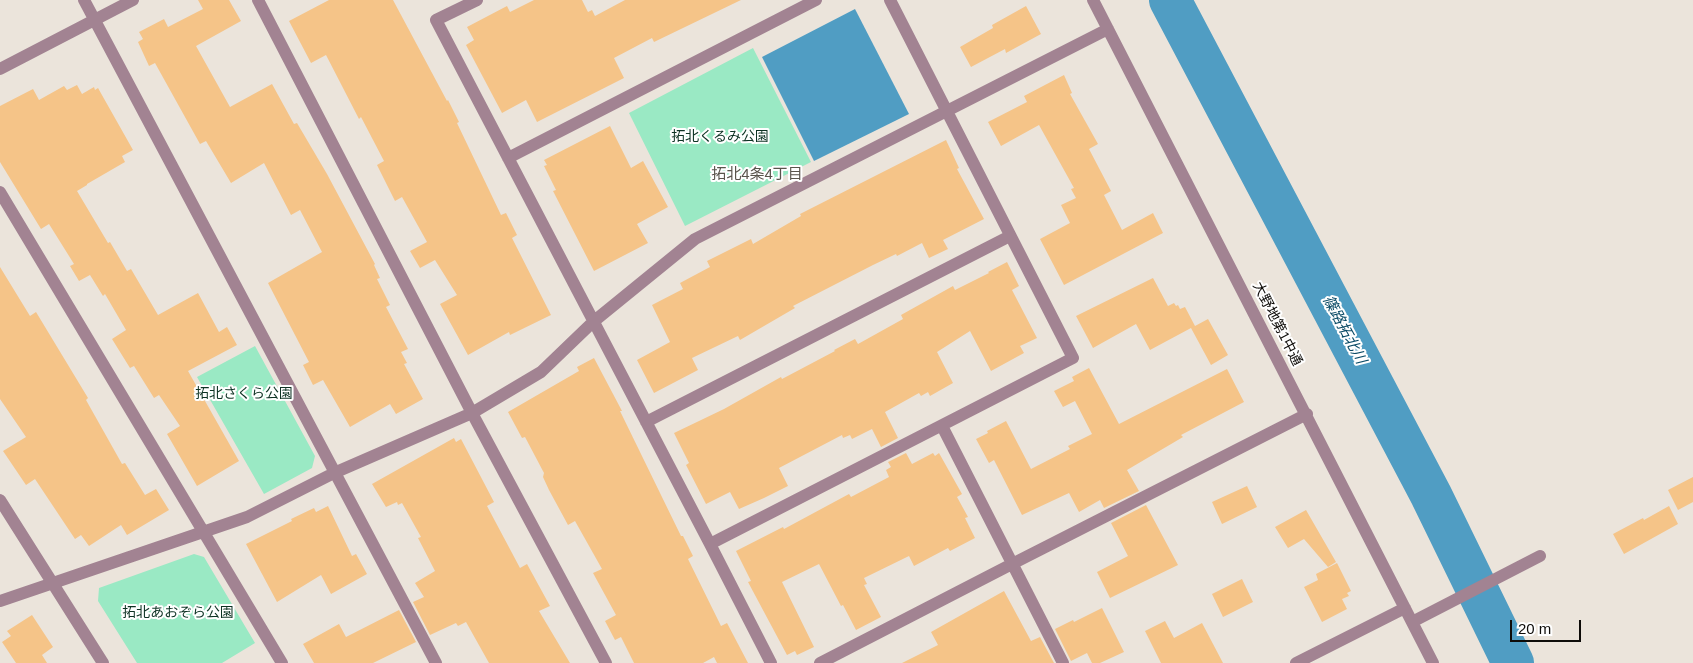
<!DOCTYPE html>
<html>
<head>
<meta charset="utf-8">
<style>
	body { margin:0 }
	#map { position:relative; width:1693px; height:663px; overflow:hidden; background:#ebe4db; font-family:Helvetica,sans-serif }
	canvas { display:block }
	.scale { position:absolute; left:1510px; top:620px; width:71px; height:22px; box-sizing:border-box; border:2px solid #0e0c09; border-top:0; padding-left:6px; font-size:15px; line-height:18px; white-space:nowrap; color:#0e0c09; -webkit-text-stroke:4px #fff; paint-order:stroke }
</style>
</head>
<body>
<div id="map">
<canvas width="1693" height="663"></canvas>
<div class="scale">20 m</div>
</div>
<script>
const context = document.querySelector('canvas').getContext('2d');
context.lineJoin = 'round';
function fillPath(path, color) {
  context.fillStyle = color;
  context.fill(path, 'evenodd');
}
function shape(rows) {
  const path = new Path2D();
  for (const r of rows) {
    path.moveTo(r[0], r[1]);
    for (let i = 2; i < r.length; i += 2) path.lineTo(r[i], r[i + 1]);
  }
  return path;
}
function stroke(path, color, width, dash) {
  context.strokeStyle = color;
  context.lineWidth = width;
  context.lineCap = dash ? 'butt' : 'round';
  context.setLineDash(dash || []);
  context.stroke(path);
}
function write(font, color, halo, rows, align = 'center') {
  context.font = font + ' Helvetica,"Noto Sans JP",sans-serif';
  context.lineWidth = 4;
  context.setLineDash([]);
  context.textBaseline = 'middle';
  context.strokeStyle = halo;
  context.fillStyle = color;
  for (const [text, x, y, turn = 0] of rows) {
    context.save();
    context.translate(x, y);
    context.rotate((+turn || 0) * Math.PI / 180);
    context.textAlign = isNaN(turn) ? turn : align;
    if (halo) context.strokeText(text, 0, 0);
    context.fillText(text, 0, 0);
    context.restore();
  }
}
const green = shape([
	[753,48,811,162,685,226,629,113],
	[255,346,315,456,312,468,264,494,197,377],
	[194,554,204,557,255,643,222,663,137,663,98,601,99,588]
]);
const water = shape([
	[855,9,909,114,814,161,762,57]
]);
const river = shape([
	[1170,0,1431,495,1513,663]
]);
const building = shape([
	[198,0,229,0,241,21,196,46,230,107,272,84,294,124,297,123,327,174,375,264,374,265,380,278,377,279,390,305,386,307,408,349,401,352,407,363,404,364,423,399,396,414,390,404,350,427,323,380,313,385,303,365,309,362,268,283,322,252,300,210,291,215,264,163,231,183,206,141,200,144,155,63,149,66,138,42,143,39,139,32,164,19,168,27,203,9],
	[329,0,393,0,447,101,448,100,459,122,457,123,501,215,506,213,517,235,512,238,551,315,510,335,509,332,468,355,440,304,457,295,435,260,420,268,410,251,427,242,402,197,395,201,377,165,384,161,361,117,359,119,326,55,311,63,289,21],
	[534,0,582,0,588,12,592,10,595,16,625,0,741,0,654,42,652,38,614,58,624,78,537,122,526,100,502,113,466,45,474,40,467,27,507,6,510,12],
	[1026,6,1041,34,1006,53,1005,49,971,67,960,47,993,28,992,25],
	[1064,75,1072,93,1070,94,1098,144,1089,149,1111,191,1104,195,1122,230,1153,213,1163,233,1064,285,1040,239,1070,223,1061,205,1076,198,1071,189,1074,188,1039,125,1001,146,988,122,1027,102,1024,96],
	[77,85,82,94,94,87,95,90,98,88,133,150,122,156,125,162,87,184,87,185,77,191,108,243,110,242,127,271,131,269,158,315,198,293,219,332,227,327,237,345,188,371,239,461,197,486,167,434,180,426,159,395,154,398,134,366,130,368,112,339,126,330,105,294,103,296,90,275,79,281,70,266,74,264,49,224,41,229,0,162,0,106,33,89,39,100,64,86,67,90],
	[610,126,631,168,643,161,668,207,637,224,648,243,594,271,553,191,556,190,544,166,547,165,544,160],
	[946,140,959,168,957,169,984,219,943,240,948,249,929,258,922,243,897,256,896,254,873,265,793,306,795,308,740,340,738,336,692,358,698,370,654,393,637,360,670,342,652,305,683,289,680,283,710,267,707,261,751,239,753,244,801,216,800,214],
	[1007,262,1019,286,1012,290,1037,338,1020,346,1024,353,991,371,970,331,937,352,953,383,930,396,928,392,921,396,919,393,885,412,898,438,881,447,872,429,852,439,850,435,843,438,842,435,779,468,788,486,764,498,739,509,730,492,706,504,686,465,689,463,674,433,724,409,781,377,782,379,835,351,834,350,855,339,858,344,903,319,901,315,953,286,955,290,989,273,988,272],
	[0,267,30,316,36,312,88,398,86,400,122,464,125,463,145,495,156,489,169,510,127,535,121,525,89,546,81,535,75,539,35,479,26,485,3,451,26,437,0,399],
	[1153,278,1168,306,1174,303,1176,306,1178,305,1180,309,1185,307,1195,326,1208,319,1228,355,1211,365,1191,328,1150,350,1136,324,1093,348,1076,316],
	[594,358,622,411,620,411,681,536,683,536,693,556,688,559,721,626,727,623,748,663,717,663,714,657,703,663,634,663,621,637,615,640,605,621,616,615,593,573,602,569,575,521,568,525,549,490,543,477,544,473,525,437,522,438,508,412,579,371,577,367],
	[1089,368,1119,424,1227,369,1244,402,1181,435,1183,437,1127,470,1139,491,1104,508,1100,500,1079,512,1069,493,1022,515,994,460,989,463,976,439,988,433,987,431,1006,421,1031,469,1070,449,1068,446,1092,434,1075,401,1063,407,1054,391,1074,381,1072,377],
	[454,438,456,442,461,439,494,502,487,506,520,568,527,564,550,606,539,611,570,663,489,663,466,622,458,626,456,623,430,635,413,602,424,597,415,583,435,571,418,538,421,537,402,503,398,505,397,502,386,507,372,484],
	[906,453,912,464,933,453,935,456,939,453,962,494,957,497,968,517,965,518,975,538,950,551,948,548,914,566,909,556,864,578,867,584,864,585,881,617,856,630,843,605,841,606,819,564,782,582,814,647,797,655,795,651,787,655,748,582,751,581,736,551,783,527,784,529,849,494,851,497,889,477,886,470,891,467,888,462],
	[1693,477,1693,502,1678,510,1668,490],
	[1247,486,1257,507,1222,524,1212,502],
	[1146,505,1178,565,1110,598,1097,572,1128,556,1111,523],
	[328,506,352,556,356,554,367,574,331,594,321,575,277,602,246,544,292,521,291,519,314,508,316,512],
	[1669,506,1678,524,1624,554,1613,534,1643,518,1644,520],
	[1306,510,1336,562,1328,567,1304,539,1288,548,1275,527],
	[1337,563,1351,591,1347,593,1349,596,1342,599,1347,609,1322,622,1304,587,1318,580,1316,574],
	[1242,579,1253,602,1223,617,1212,594],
	[1004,591,1031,641,1040,637,1054,663,902,663,938,645,931,632],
	[1102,608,1124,652,1100,663,1092,663,1087,653,1071,661,1055,629,1073,620,1074,622],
	[399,610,416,642,373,663,314,663,303,644,339,624,346,637],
	[32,615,53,647,42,655,47,663,16,663,2,642,11,636,7,631],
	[1165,621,1174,638,1202,623,1223,663,1161,663,1145,631]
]);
const minor = shape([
	[84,0,436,663],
	[258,0,472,413,606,663],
	[477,0,436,20,710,544,771,663],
	[1093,0,1433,663],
	[0,69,133,0],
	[508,158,816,0],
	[0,192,282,663],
	[646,422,1010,236],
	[942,426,1063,663],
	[0,500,103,663],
	[710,544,1073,358,890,0],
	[0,601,247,517,334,473,472,413,541,372,593,322,695,239,1108,29],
	[1412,622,1540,556],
	[820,663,1012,564,1307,414],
	[1296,663,1405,608]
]);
const parkNames = [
	["拓北くるみ公園",720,137],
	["拓北さくら公園",244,394],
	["拓北あおぞら公園",178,613]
];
const streetNames = [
	["大野地第1中通",1277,324,63]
];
const neighbourhoodNames = [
	["拓北4条4丁目",757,175]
];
const waterNames = [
	["篠路拓北川",1344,330,62]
];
fillPath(green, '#9ae9c4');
fillPath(water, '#509dc3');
stroke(river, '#509dc3', 42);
fillPath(building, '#f5c488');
stroke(minor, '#a28392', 12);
write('14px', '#0d3223', '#fff', parkNames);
write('14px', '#0e0c09', '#fff', streetNames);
write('15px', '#59544c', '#fff', neighbourhoodNames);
write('italic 15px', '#0b4b66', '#fff', waterNames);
</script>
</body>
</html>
